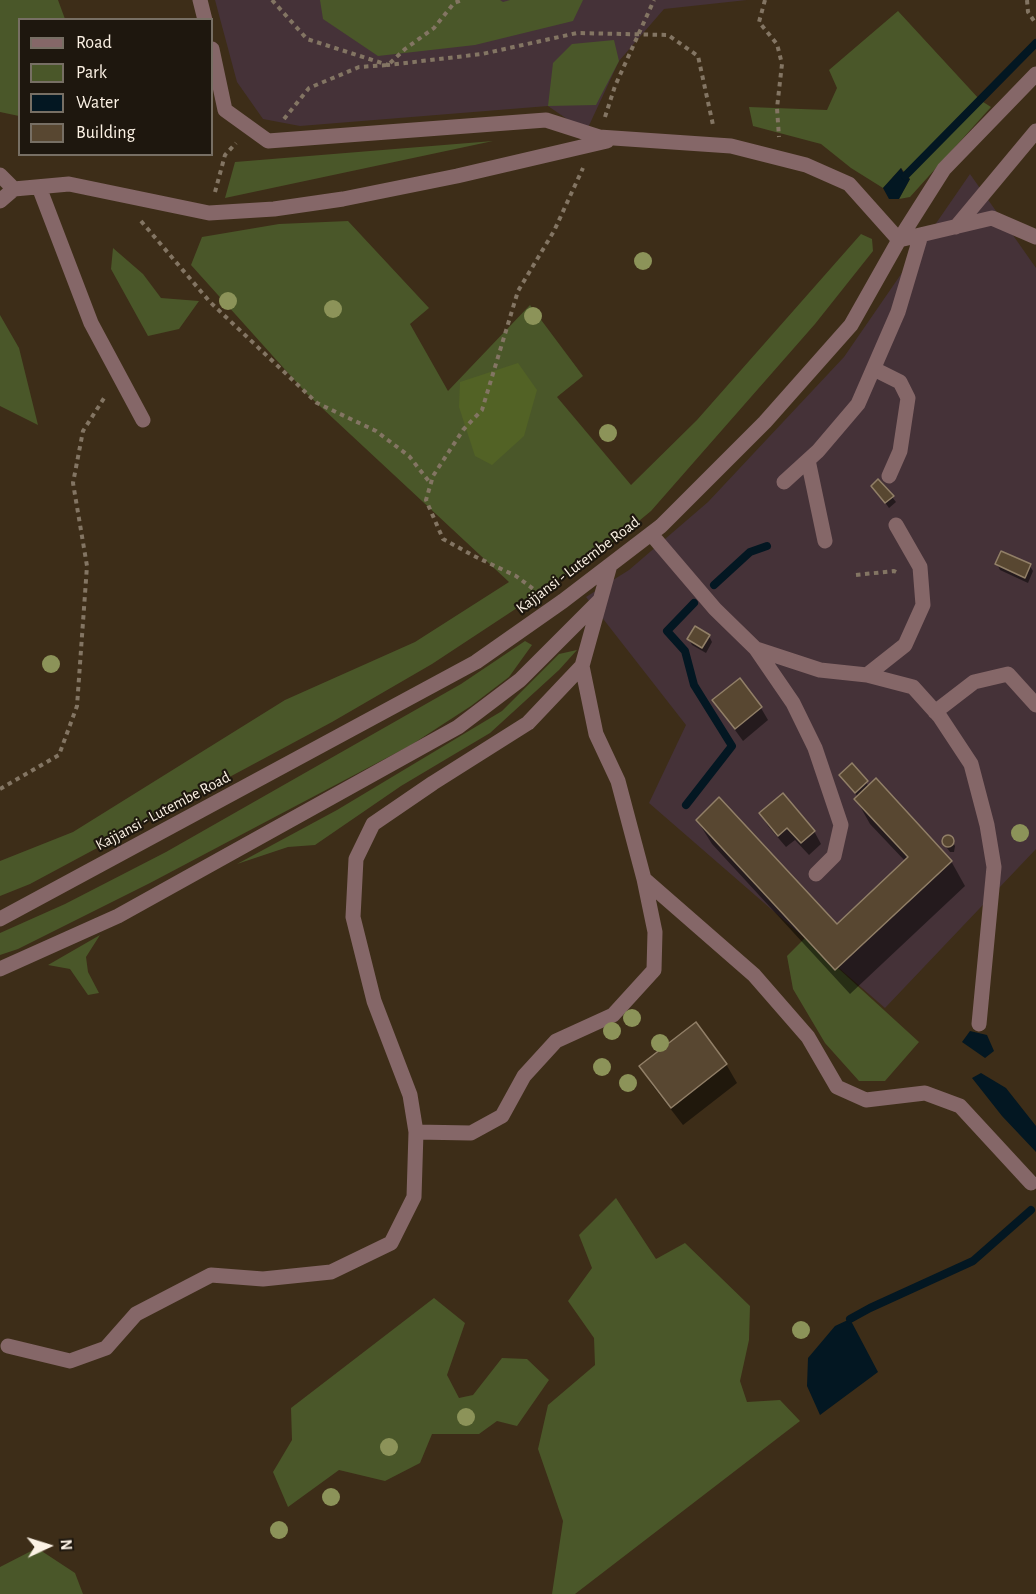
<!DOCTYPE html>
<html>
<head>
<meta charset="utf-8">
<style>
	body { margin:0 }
	#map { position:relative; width:1036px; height:1594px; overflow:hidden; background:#3d2d18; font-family:"Alegreya Sans",sans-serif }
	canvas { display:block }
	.legend { position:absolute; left:18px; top:18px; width:195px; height:138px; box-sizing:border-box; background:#1e170e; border:2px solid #776f64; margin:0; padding:8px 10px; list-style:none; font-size:18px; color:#fcf2e5 }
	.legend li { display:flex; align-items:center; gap:12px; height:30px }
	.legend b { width:30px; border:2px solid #776f64 }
	.north { position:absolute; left:18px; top:1516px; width:60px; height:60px; -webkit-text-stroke:4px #1e170e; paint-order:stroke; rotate:86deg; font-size:16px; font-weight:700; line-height:24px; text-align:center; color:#fcf2e5 }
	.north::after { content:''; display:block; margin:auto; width:21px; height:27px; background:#fcf2e5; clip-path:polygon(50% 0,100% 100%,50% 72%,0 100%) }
</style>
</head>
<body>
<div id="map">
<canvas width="1036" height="1594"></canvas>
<ul class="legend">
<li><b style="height:8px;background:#856768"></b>Road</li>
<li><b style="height:16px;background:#4a5729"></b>Park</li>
<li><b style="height:16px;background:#031722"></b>Water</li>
<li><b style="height:16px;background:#584731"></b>Building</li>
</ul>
<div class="north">N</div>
</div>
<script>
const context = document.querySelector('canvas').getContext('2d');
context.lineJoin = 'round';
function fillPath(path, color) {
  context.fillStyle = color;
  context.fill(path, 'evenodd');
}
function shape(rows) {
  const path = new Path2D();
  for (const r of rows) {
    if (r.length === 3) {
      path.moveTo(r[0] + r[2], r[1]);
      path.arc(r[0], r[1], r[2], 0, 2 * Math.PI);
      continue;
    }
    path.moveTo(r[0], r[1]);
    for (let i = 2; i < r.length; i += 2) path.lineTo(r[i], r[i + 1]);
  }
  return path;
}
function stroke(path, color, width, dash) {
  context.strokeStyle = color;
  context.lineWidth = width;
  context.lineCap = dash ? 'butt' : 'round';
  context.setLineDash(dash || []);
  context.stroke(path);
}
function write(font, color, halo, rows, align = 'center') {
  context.font = font + ' "Alegreya Sans",sans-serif';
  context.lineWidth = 4.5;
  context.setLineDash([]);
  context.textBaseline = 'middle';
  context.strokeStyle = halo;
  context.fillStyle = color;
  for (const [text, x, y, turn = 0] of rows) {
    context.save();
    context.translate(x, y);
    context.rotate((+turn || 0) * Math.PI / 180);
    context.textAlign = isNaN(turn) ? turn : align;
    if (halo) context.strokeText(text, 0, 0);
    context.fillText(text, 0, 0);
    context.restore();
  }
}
const industrial = shape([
	[215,0,747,0,664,9,619,61,586,132,548,106,300,126,263,119,237,82],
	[970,174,1036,268,1036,849,885,1008,649,803,686,725,586,597,629,570,708,502,844,357]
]);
const green = shape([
	[0,0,58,0,65,19,20,20,19,116,0,112],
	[320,0,500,0,503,2,510,0,583,0,573,21,475,45,378,56,323,19],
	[898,11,980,100,991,107,910,197,899,199,910,179,901,168,883,188,851,168,821,144,753,126,749,107,827,110,837,88,829,70],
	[614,40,619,61,596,105,548,106,553,63,572,44],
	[493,141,225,198,235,162],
	[348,221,429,308,410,324,448,391,530,305,583,376,557,397,631,485,697,420,861,234,872,239,873,251,815,324,651,511,599,554,432,664,332,722,30,884,0,896,0,861,73,832,285,700,415,642,509,582,307,394,191,265,202,237,279,224],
	[113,248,143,274,161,298,199,301,179,329,148,336,111,269],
	[0,315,19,348,38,425,0,406],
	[525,641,532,645,509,677,471,706,411,745,150,883,18,949,0,955,0,933,65,904,166,852,461,684],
	[577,650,559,670,490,733,401,786,315,845,288,847,237,864,337,810,502,711,559,654],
	[100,935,86,957,88,972,99,993,88,995,70,969,48,965],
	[805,938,919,1042,885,1081,859,1081,825,1043,793,989,787,956],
	[616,1198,656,1259,685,1243,750,1306,749,1340,740,1381,747,1402,780,1400,800,1421,575,1594,552,1594,563,1521,538,1449,548,1405,595,1365,594,1338,568,1301,592,1268,579,1235],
	[434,1298,465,1323,447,1375,459,1398,473,1395,502,1358,527,1359,549,1380,517,1426,497,1421,479,1434,432,1434,420,1463,385,1481,339,1470,288,1507,273,1472,292,1440,291,1408],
	[37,1548,75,1573,83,1594,0,1594,0,1567]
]);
const forest = shape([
	[518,363,537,390,524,436,492,465,475,456,459,407,460,382]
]);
const water = shape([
	[901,168,905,176,910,179,899,199,889,199,883,188],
	[970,1031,987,1035,994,1051,985,1058,962,1042],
	[981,1073,1006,1088,1036,1126,1036,1152,1002,1116,972,1078],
	[850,1319,878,1372,820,1415,807,1386,808,1358,835,1326]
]);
const shadow = shape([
	[873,486,892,497,896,502,889,508],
	[997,564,1030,566,1033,571,1028,583,1000,570],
	[709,636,712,642,706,653,692,645,689,639],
	[714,701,761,708,768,720,743,741],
	[845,781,866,782,869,787,951,861,965,886,850,994,712,844,697,820,837,926,906,862,870,824,856,799,858,797],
	[761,814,814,831,821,844,809,855,795,840,786,847,768,826],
	[949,837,955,846,954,852,950,852,944,844,945,838],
	[726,1064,737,1083,683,1125,652,1085,641,1067]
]);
const stream = shape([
	[905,176,1036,43],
	[714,585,750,552,767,546],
	[686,805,732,746,694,685,685,651,667,631,694,603],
	[850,1319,870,1308,973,1261,1031,1210]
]);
const building = shape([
	[878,479,894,496,885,503,871,486,878,479],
	[1001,551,1031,564,1025,578,995,564,1001,551],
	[695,626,710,635,702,648,687,639,695,626],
	[740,678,762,707,735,729,712,700,740,678],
	[852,763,868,781,855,793,839,775,852,763],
	[876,778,952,861,835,970,696,820,719,797,837,924,908,857,854,799,876,778],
	[783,793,815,831,801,843,787,828,778,836,759,813,783,793],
	[948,841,6],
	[696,1022,727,1064,671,1108,639,1066,696,1022]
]);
const path = shape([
	[272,0,307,39,388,65,482,54,577,33,668,35,698,56,713,125],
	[765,0,759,22,777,44,782,64,777,108,779,137],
	[1027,0,1028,12,1036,24],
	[605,117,615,86,654,0],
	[284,119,309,88,359,67,388,65,405,49,434,28,454,3,462,0],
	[215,192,225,155,236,143],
	[141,221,210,302,317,403,376,431,409,456,431,484],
	[856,575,894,571,898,573],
	[540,594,516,576,474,556,443,539,426,500,433,476,463,430,482,410,518,291,554,231,583,168],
	[0,789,59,755,77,706,87,566,73,483,83,431,106,395]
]);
const minor = shape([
	[200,0,205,20],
	[212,49,225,110,268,141,546,120,599,137,731,146,806,165,849,184,899,240,992,218,1036,237],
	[0,175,14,189,69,184,209,213,274,209,343,199,457,176,607,141],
	[39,187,91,323,143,420],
	[0,201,14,189],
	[956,227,1036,131],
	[874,369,900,382,908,398,900,451,889,476],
	[808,460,825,541],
	[784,482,818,451,858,404,898,312,921,235],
	[651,534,715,609,756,649,793,703,815,748,841,825,834,856,816,874],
	[756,649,820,670,867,675,905,645,923,605,920,567,896,525],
	[867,675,913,687,940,717,971,764,987,825,994,867,979,1024],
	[935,712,974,682,1008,674,1036,705],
	[644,879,754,975,808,1037,837,1087,866,1100,925,1093,960,1106,1031,1183],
	[0,919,476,662,563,601,661,526,765,422,851,325,899,240,944,169,1036,74],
	[0,969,118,916,458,727,520,680,599,601],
	[416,1132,471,1133,502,1116,524,1076,556,1041,613,1015,654,970,655,932,644,879,618,781,596,734,582,666,610,565],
	[8,1346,70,1361,106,1348,136,1314,211,1275,263,1279,331,1272,391,1243,414,1197,416,1132,410,1095,374,1001,353,917,356,859,373,824,433,783,528,723,582,666]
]);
const trees = [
	[643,261],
	[228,301],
	[333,309],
	[533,316],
	[608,433],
	[51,664],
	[1020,833],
	[632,1018],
	[612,1031],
	[660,1043],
	[602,1067],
	[628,1083],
	[801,1330],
	[466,1417],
	[389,1447],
	[331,1497],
	[279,1530]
];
const streetNames = [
	["Kajjansi - Lutembe Road",578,565,-37],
	["Kajjansi - Lutembe Road",163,811,-28]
];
fillPath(industrial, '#453238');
fillPath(green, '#4a5729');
fillPath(forest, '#526225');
fillPath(water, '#031722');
fillPath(shadow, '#0007');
stroke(stream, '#031722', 8);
fillPath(building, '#584731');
stroke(building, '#917f67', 1.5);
stroke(path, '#837563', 4, [4.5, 4.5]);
stroke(minor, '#856768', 15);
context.fillStyle = '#8c9359';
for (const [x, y] of trees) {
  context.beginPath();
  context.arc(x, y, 9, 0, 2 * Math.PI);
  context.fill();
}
write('16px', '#fcf2e5', '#1e170e', streetNames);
</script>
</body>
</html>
